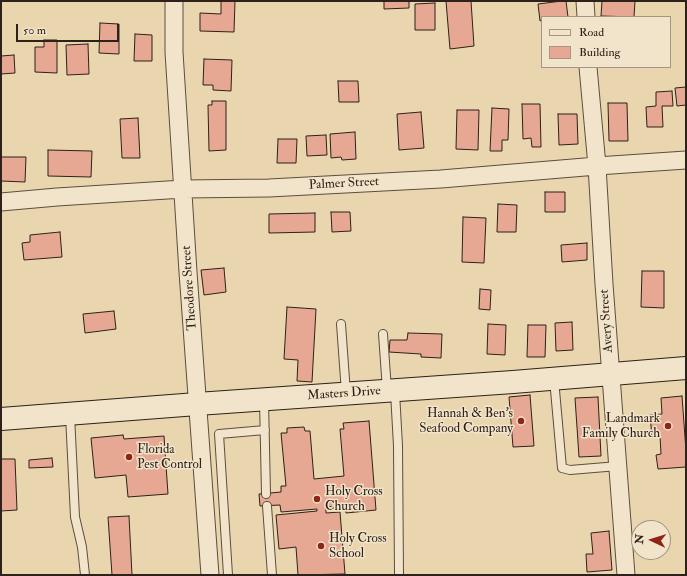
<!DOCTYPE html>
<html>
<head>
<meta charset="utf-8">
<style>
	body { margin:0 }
	#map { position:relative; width:687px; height:576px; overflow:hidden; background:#ead6ae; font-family:"IM FELL Double Pica",serif }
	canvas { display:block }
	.frame { position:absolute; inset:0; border:2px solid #2d211a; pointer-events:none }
	.legend { position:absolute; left:541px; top:16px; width:130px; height:52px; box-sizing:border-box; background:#f1e4ca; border:1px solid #a39684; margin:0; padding:5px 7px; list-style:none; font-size:12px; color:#2d211a }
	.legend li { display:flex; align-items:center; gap:8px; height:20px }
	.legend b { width:20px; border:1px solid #a39684 }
	.north { position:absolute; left:631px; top:520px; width:40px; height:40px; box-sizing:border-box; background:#f1e4ca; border:1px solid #a39684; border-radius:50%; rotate:274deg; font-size:11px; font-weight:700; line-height:16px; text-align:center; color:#2d211a }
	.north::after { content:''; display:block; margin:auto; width:14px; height:18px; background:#8f2418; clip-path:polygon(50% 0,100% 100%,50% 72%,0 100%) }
	.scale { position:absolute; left:16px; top:24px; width:103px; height:18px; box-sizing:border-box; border:2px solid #2d211a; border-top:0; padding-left:5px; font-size:12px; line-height:14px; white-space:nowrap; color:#2d211a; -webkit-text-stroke:3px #f1e4ca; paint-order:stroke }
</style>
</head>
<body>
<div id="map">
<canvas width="687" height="576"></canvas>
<div class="frame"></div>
<ul class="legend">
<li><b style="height:5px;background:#f1e4ca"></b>Road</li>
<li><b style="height:11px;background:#e6a892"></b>Building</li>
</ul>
<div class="north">N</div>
<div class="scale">50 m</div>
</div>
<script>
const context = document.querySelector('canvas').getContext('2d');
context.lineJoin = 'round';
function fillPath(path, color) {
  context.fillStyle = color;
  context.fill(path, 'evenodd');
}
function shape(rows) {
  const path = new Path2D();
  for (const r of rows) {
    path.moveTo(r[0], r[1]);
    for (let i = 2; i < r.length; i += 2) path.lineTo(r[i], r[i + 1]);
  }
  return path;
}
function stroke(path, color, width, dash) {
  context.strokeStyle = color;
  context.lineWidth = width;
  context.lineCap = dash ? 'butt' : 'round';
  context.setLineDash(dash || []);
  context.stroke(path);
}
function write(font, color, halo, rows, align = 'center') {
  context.font = font + ' "IM FELL Double Pica",serif';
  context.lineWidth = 3;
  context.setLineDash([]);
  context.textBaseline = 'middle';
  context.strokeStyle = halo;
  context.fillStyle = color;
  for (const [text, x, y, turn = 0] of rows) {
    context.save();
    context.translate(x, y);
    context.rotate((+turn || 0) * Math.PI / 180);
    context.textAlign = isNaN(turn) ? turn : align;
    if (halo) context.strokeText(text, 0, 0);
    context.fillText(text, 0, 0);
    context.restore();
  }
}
const building = shape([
	[221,1,235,1,234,32,200,31,200,13,221,14,221,1],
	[384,1,409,1,409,8,384,9,384,1],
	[446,1,471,1,474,46,450,49,446,1],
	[562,1,566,1,568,17,542,17,542,20,540,21,538,4,562,1],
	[602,1,635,1,634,17,601,16,602,1],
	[435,3,435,30,415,30,415,4,435,3],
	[100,23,119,24,119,54,99,53,100,23],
	[135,34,152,35,152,61,134,61,135,34],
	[44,40,57,40,57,73,35,72,35,47,44,47,44,40],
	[88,44,89,74,67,75,66,45,88,44],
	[14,55,15,73,1,74,1,56,14,55],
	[204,59,232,60,231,91,213,90,213,85,203,85,204,59],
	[338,81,358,81,359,102,339,102,338,81],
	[686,87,686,105,677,106,675,88,686,87],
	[672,91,673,106,662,106,663,127,647,127,646,107,656,106,656,92,672,91],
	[212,101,226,101,226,150,209,151,208,105,212,105,212,101],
	[608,103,627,103,628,141,609,141,608,103],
	[522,104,540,104,541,147,532,147,531,138,523,139,522,104],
	[492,108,509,109,508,140,502,140,502,151,490,151,492,108],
	[457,110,479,110,478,150,456,149,457,110],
	[421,112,424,148,399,150,397,114,421,112],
	[558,114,577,114,578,144,559,145,558,114],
	[138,118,140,158,122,158,120,119,138,118],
	[355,132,356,159,342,160,341,157,331,158,330,134,355,132],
	[326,135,327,155,307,156,306,136,326,135],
	[278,139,297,139,296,163,277,163,278,139],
	[48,150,92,151,91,177,48,176,48,150],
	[1,157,26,157,25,182,1,181,1,157],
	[545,192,565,192,565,212,545,212,545,192],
	[498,204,517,205,516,232,497,232,498,204],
	[331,212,350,212,351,231,332,232,331,212],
	[315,213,315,232,269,233,269,214,315,213],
	[463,217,486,218,484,263,462,262,463,217],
	[60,232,62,257,24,260,22,243,30,242,30,235,60,232],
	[587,243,587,260,562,262,561,245,587,243],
	[224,268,226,292,204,295,201,270,224,268],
	[642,271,664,271,664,308,641,307,642,271],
	[480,289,491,290,490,310,479,309,480,289],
	[287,307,316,309,312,382,297,381,298,360,284,359,287,307],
	[114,311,116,329,85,333,83,314,114,311],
	[572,322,573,350,556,351,555,323,572,322],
	[488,324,506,325,505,355,487,354,488,324],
	[528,325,546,325,545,357,527,357,528,325],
	[408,333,442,334,441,358,421,357,421,354,389,352,390,340,407,340,408,333],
	[530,395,534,446,513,447,509,397,530,395],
	[682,396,686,451,686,467,658,469,656,455,661,454,660,436,652,437,650,415,662,414,661,398,682,396],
	[598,397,601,456,579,457,575,398,598,397],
	[369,421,376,510,346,513,345,505,326,507,326,513,340,512,345,574,298,575,296,547,279,549,276,515,317,511,317,509,281,512,280,505,260,506,259,494,281,492,281,486,286,486,281,433,287,433,287,428,304,427,305,431,310,431,314,479,344,476,340,429,344,429,343,423,369,421],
	[123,435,124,439,164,436,168,494,128,497,126,475,95,478,91,438,123,435],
	[52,458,53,467,29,468,29,460,52,458],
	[1,459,15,459,17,510,1,511,1,459],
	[129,516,132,575,112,575,108,517,129,516],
	[609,531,612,570,587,572,586,554,593,554,591,533,609,531]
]);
const lane = shape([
	[341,324,346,393],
	[383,334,387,390],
	[554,379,562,468,570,470,618,466],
	[395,392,398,446,399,575],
	[264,400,266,494],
	[70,415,75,517,82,547,85,575],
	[267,506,272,575],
	[228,575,219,434,265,430]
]);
const street = shape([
	[174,1,174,52,188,272,210,575],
	[585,1,586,17],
	[588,67,597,166,604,284,626,575],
	[1,202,57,197,183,189,269,188,441,179,597,166,686,160]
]);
const secondary = shape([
	[1,419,197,404,513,382,686,368]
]);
const markers = [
	[521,421,4,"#8f2418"],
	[668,426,4,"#8f2418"],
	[129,457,4,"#8f2418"],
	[317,499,4,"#8f2418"],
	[321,546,4,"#8f2418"]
];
const streetNames = [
	["Palmer Street",344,184,-3],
	["Theodore Street",190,288,-94],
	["Avery Street",607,321,-94],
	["Masters Drive",344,394,-4]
];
const poiNames = [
	["Hannah & Ben's",513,414,"right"],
	["Seafood Company",513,429,"right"],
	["Landmark",660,419,"right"],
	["Family Church",660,434,"right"],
	["Florida",137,450],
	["Pest Control",137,465],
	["Holy Cross",325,492],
	["Church",325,507],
	["Holy Cross",329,539],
	["School",329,554]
];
fillPath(building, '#e6a892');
stroke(building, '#2d211a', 1);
stroke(lane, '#5c4e3f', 10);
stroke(street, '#5c4e3f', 19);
stroke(secondary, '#2d211a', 24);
stroke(lane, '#f1e4ca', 8);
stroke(street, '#f1e4ca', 17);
stroke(secondary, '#f1e4ca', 22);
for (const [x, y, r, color] of markers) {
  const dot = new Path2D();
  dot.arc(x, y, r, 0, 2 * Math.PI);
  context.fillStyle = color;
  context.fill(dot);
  stroke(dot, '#f1e4ca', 1.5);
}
write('13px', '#2d211a', '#f1e4ca', streetNames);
write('13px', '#2d211a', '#f1e4ca', poiNames, 'left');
</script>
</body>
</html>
